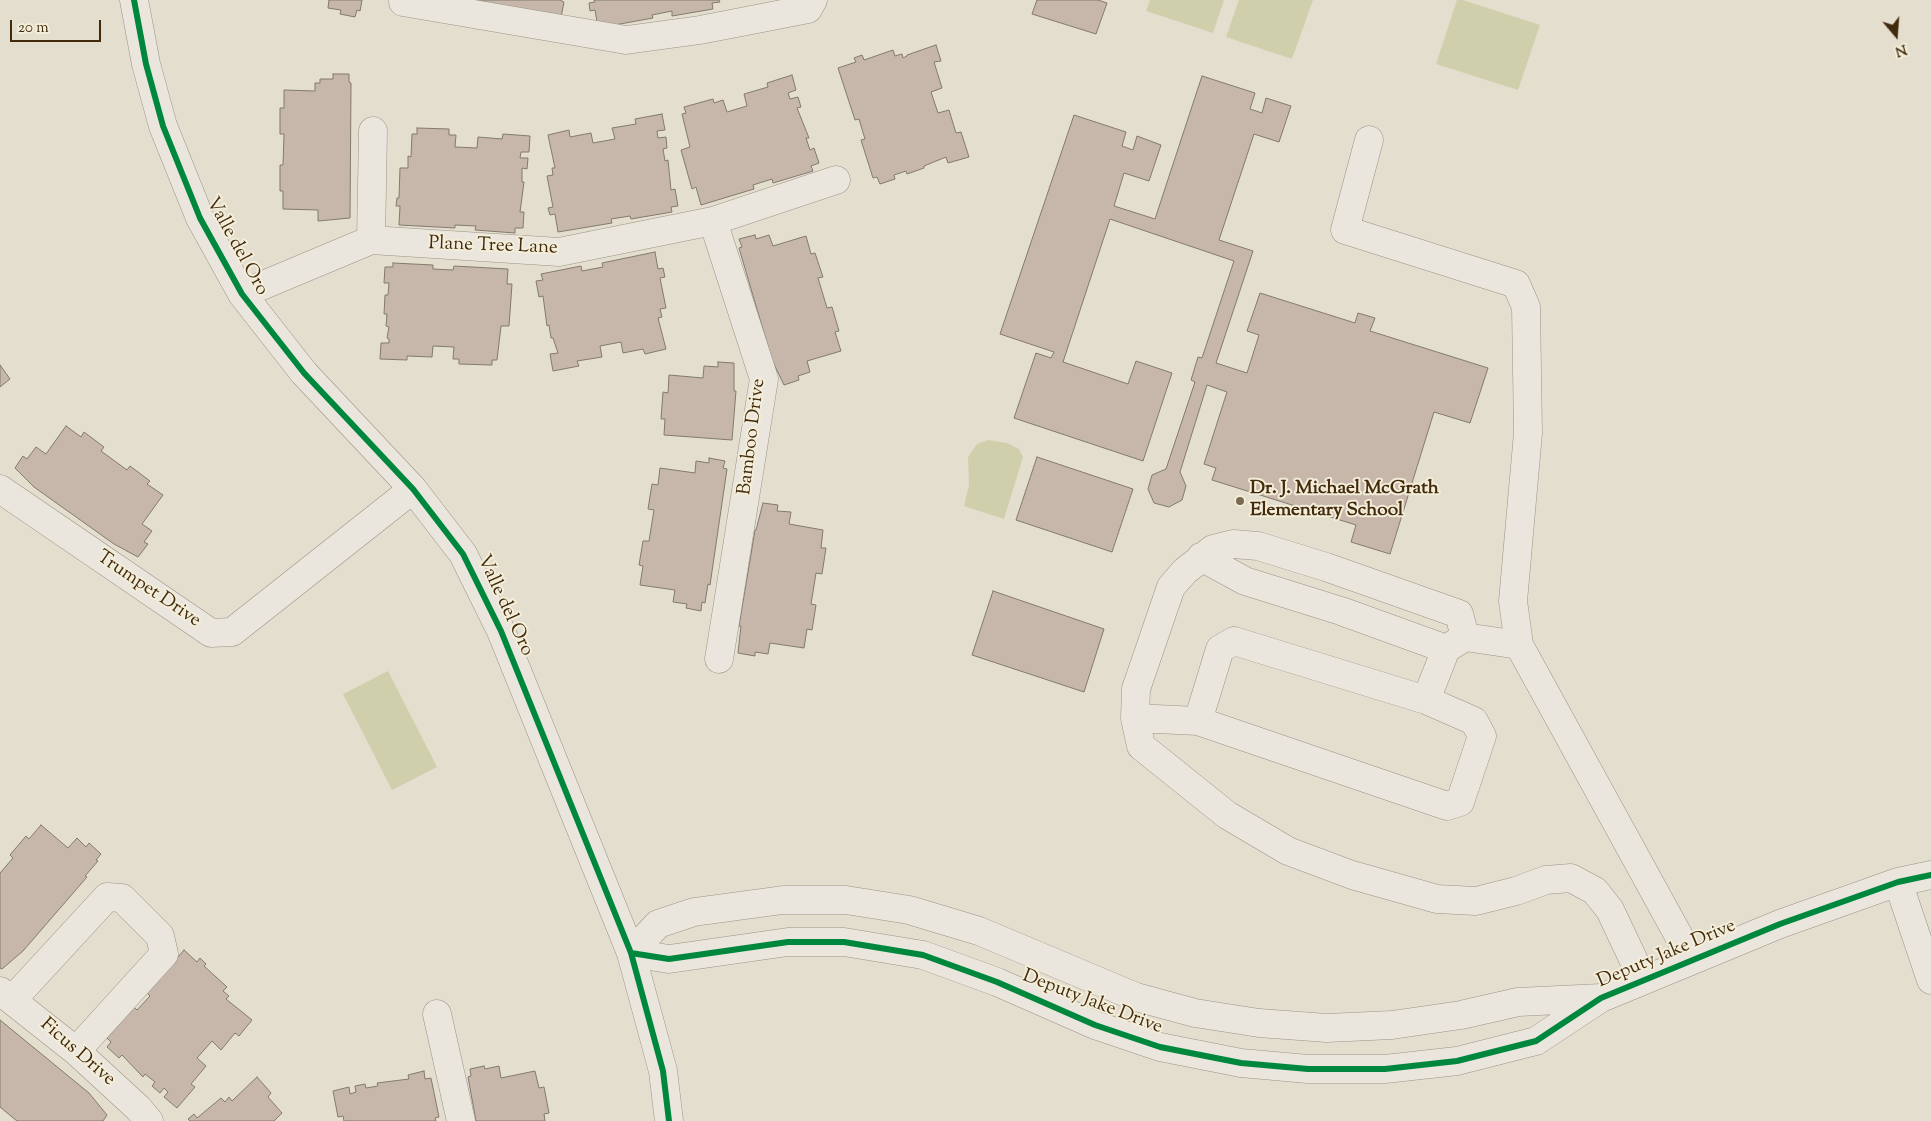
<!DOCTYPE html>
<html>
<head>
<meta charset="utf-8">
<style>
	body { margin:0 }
	#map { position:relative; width:1931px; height:1121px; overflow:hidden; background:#e4dece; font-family:"Sorts Mill Goudy",serif }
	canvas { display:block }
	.north { position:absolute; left:1871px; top:10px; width:50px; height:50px; -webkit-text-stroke:4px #f3edd9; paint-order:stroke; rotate:162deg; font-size:14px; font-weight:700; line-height:20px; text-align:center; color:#422b0d }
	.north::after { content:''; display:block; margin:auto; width:18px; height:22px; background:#422b0d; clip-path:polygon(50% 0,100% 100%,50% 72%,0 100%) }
	.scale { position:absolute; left:10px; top:20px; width:91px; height:22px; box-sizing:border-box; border:2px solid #422b0d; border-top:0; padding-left:6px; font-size:15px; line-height:18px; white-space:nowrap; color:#422b0d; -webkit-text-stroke:4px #f3edd9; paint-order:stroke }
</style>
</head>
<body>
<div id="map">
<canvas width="1931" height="1121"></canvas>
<div class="north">N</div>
<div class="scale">20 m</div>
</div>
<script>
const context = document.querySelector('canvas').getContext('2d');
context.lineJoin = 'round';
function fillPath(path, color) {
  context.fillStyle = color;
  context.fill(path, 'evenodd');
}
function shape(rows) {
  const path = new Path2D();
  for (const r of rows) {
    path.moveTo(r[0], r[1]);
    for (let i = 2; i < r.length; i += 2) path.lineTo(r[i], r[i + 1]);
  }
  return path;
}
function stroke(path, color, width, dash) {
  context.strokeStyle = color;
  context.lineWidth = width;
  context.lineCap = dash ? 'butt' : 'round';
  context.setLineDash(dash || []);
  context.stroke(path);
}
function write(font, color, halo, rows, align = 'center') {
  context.font = font + ' "Sorts Mill Goudy",serif';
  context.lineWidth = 4;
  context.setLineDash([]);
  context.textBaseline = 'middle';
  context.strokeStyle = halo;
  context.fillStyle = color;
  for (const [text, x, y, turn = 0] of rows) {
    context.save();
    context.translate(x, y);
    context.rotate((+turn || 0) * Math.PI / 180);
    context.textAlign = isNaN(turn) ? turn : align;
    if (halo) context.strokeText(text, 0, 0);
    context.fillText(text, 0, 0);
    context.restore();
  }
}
const green = shape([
	[1150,0,1224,0,1213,33,1146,11],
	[1239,0,1313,0,1292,59,1226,37],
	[1457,0,1463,0,1540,25,1518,90,1436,64],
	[988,440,1007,443,1019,449,1023,457,1004,519,964,506,969,485,968,457,977,444],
	[388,671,437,767,392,790,343,694]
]);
const building = shape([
	[329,0,362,0,360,11,357,10,355,17,340,14,341,10,328,8,329,0],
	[461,0,560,0,564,2,561,17,461,0],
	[594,0,719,0,720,2,712,3,713,9,672,16,672,11,652,15,653,18,598,28,595,10,590,11,589,3,595,2,594,0],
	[1037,0,1098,0,1107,3,1096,34,1032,14,1037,0],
	[936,45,941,61,934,62,942,88,931,92,938,113,949,110,956,133,961,132,969,157,948,163,946,157,924,166,924,168,907,174,906,171,894,175,895,179,880,184,877,177,873,178,861,140,865,139,859,119,855,120,838,68,856,62,854,58,862,55,864,60,893,50,895,56,902,54,903,58,907,56,907,55,936,45],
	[333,74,349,74,349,82,351,83,350,218,318,221,318,210,283,209,283,191,280,191,280,165,283,165,284,134,280,134,280,108,284,108,284,90,315,91,315,83,320,83,320,79,333,79,333,74],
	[792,75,796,90,788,93,790,99,798,97,801,107,797,108,809,138,806,138,810,150,814,148,819,163,811,166,813,171,773,183,772,179,753,185,754,189,701,205,696,187,692,189,681,150,690,147,682,114,686,113,684,107,713,99,714,103,723,100,727,112,747,106,744,94,768,87,767,83,792,75],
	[1202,76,1255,93,1250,109,1262,113,1266,98,1291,106,1279,142,1254,134,1219,240,1253,251,1216,363,1247,373,1259,335,1247,331,1260,293,1355,323,1358,313,1375,318,1370,331,1488,368,1470,423,1434,412,1390,554,1351,542,1356,525,1212,480,1216,468,1204,464,1227,392,1207,385,1180,472,1186,486,1182,500,1169,507,1154,503,1148,489,1152,475,1166,469,1195,382,1191,380,1198,357,1202,358,1234,261,1110,219,1063,362,1128,384,1136,361,1172,373,1143,461,1014,418,1036,353,1051,358,1054,352,1000,334,1074,115,1126,132,1122,146,1133,150,1137,136,1161,145,1149,181,1124,173,1114,206,1155,219,1202,76],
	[662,114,665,130,657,131,658,138,666,137,667,148,663,149,665,161,668,160,671,190,675,189,678,206,671,207,672,212,631,219,630,216,611,219,612,223,558,232,555,214,550,215,548,208,553,207,547,176,553,175,552,168,555,168,548,135,569,130,570,137,591,133,593,143,615,139,612,128,636,124,635,119,662,114],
	[417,128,449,129,449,135,456,135,455,147,477,148,478,137,502,139,503,134,530,136,529,152,521,152,520,158,528,158,527,169,522,168,522,182,524,182,520,212,524,212,523,228,515,228,515,233,475,230,476,226,455,225,455,228,399,225,400,206,396,206,397,198,399,198,400,168,408,168,408,156,411,157,412,134,417,134,417,128],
	[755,235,756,239,769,235,773,246,806,236,811,254,815,253,823,277,818,278,827,308,832,307,839,331,835,332,841,351,807,361,810,372,798,376,799,380,784,385,772,360,739,248,742,247,739,239,755,235],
	[655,252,658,269,663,268,665,277,660,278,666,308,660,309,662,317,658,318,666,349,645,354,643,349,623,353,621,342,600,346,602,357,577,361,579,366,553,371,550,354,558,353,553,338,551,338,549,325,547,326,543,296,539,297,536,281,543,280,541,274,581,266,582,271,603,267,602,263,655,252],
	[393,263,433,265,433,269,453,270,454,266,508,269,507,284,512,284,509,326,501,326,497,360,492,360,492,365,459,364,459,359,453,359,454,347,433,346,432,357,407,356,407,360,380,359,381,343,389,343,389,339,387,338,389,327,386,326,387,314,384,314,385,295,388,295,389,283,384,283,385,267,393,267,393,263],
	[718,362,734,363,734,391,736,391,732,440,664,435,665,419,661,419,663,392,668,393,669,375,703,378,704,366,718,367,718,362],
	[0,365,10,379,0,387,0,365],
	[66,426,81,437,84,432,104,447,101,451,127,470,130,466,150,481,147,484,163,495,142,524,152,531,144,542,148,544,138,557,114,544,34,487,15,468,23,456,27,459,36,447,46,454,66,426],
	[1037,457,1133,489,1112,552,1016,520,1037,457],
	[709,458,725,461,723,468,727,469,710,585,708,584,705,603,702,602,701,611,686,608,687,604,673,602,675,590,640,585,643,566,639,565,643,541,649,541,654,510,648,509,652,484,658,485,660,468,695,473,696,461,709,463,709,458],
	[763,503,778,505,777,511,791,512,789,524,823,530,821,548,826,548,822,574,816,573,811,604,816,605,812,630,807,629,804,648,770,643,768,654,755,652,755,656,738,653,741,626,739,626,755,530,756,530,763,503],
	[993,591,1104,629,1084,692,972,655,993,591],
	[41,825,68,848,77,838,86,847,89,843,101,854,96,860,98,861,85,876,87,877,23,951,2,969,0,968,0,873,13,858,10,855,26,836,29,839,41,825],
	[184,950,197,962,200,958,206,964,204,966,227,987,223,991,229,996,226,999,252,1020,239,1036,235,1033,221,1050,212,1041,197,1058,206,1066,191,1084,195,1087,177,1108,164,1097,168,1092,164,1088,160,1093,152,1086,155,1082,145,1074,143,1077,122,1055,119,1058,107,1047,111,1042,107,1038,134,1007,137,1010,150,996,147,993,184,950],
	[0,1020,89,1093,107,1115,103,1121,17,1121,0,1107,0,1020],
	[484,1066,485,1069,499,1066,501,1078,535,1071,539,1088,544,1087,549,1113,544,1114,545,1121,476,1121,468,1077,471,1076,470,1069,484,1066],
	[424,1071,425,1079,431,1078,439,1117,435,1118,436,1121,344,1121,343,1116,338,1117,333,1091,349,1087,350,1094,356,1092,355,1086,365,1084,366,1088,378,1086,377,1083,409,1079,408,1075,424,1071],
	[257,1077,271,1093,268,1097,282,1113,274,1121,190,1121,188,1119,194,1114,197,1118,221,1098,225,1102,229,1097,232,1101,257,1077]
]);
const minor = shape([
	[134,0,146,64,163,126,200,218,242,294,304,373,413,489,463,554,501,631,631,953,663,1071,669,1121],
	[403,0,403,2,626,40,700,30,808,9,813,0],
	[1369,140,1345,230,1516,284,1526,307,1528,433,1513,601,1519,645,1692,960],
	[713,221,764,379,719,659],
	[371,240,373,131],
	[242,294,371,240,559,252,713,221,836,180],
	[0,489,211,633,232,632,413,489],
	[1201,557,1245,581,1341,611,1446,649],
	[1465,637,1459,614,1326,567,1258,546,1233,544,1213,549,1185,571,1171,587,1136,689,1135,718,1141,746,1227,815,1288,851,1352,875,1437,899,1476,901,1516,891,1546,880,1571,878,1595,891,1610,910,1643,980],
	[1234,641,1426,700,1474,721,1482,736,1460,802,1447,806,1198,721,1220,649,1234,641],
	[1426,700,1446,649,1465,637,1519,645],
	[1135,718,1198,721],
	[1898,882,1931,980],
	[631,953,669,959,788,942,844,942,923,955,997,982,1095,1025,1160,1047,1241,1063,1308,1069,1385,1069,1457,1061,1536,1041,1601,998,1780,924,1898,882,1931,875],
	[631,953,658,924,694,912,783,900,846,900,909,910,979,931,1136,997,1195,1013,1259,1023,1327,1028,1392,1025,1461,1015,1518,1002,1601,998],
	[0,991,76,1051,138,1108,149,1121],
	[13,999,107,897,122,898,160,936,164,954,76,1051],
	[437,1014,461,1121]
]);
const cycleway = shape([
	[134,0,146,64,163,126,200,218,242,294,304,373,413,489,463,554,501,631,631,953,663,1071,669,1121],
	[631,953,669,959,788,942,844,942,923,955,997,982,1095,1025,1160,1047,1241,1063,1308,1069,1385,1069,1457,1061,1536,1041,1601,998,1780,924,1898,882,1931,875]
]);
const markers = [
	[1240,501,5,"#7b6a51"]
];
const streetNames = [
	["Valle del Oro",236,247,61],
	["Plane Tree Lane",493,247,2],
	["Bamboo Drive",753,437,-83],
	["Trumpet Drive",148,590,34],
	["Valle del Oro",504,606,65],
	["Deputy Jake Drive",1667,955,-23],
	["Deputy Jake Drive",1092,1003,21],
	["Ficus Drive",77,1053,41]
];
const poiNames = [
	["Dr. J. Michael McGrath",1250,490],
	["Elementary School",1250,512]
];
fillPath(green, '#cfcfac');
fillPath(building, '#c6b7aa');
stroke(building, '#827a6d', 1);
stroke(minor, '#9a9386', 29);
stroke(minor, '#eae6de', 28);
stroke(cycleway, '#00873e', 6);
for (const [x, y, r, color] of markers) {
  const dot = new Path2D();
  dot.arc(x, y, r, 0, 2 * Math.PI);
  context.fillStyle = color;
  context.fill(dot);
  stroke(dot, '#f3edd9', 2);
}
write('19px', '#422b0d', '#f3edd9', streetNames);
write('bold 19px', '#422b0d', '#f3edd9', poiNames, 'left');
</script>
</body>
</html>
